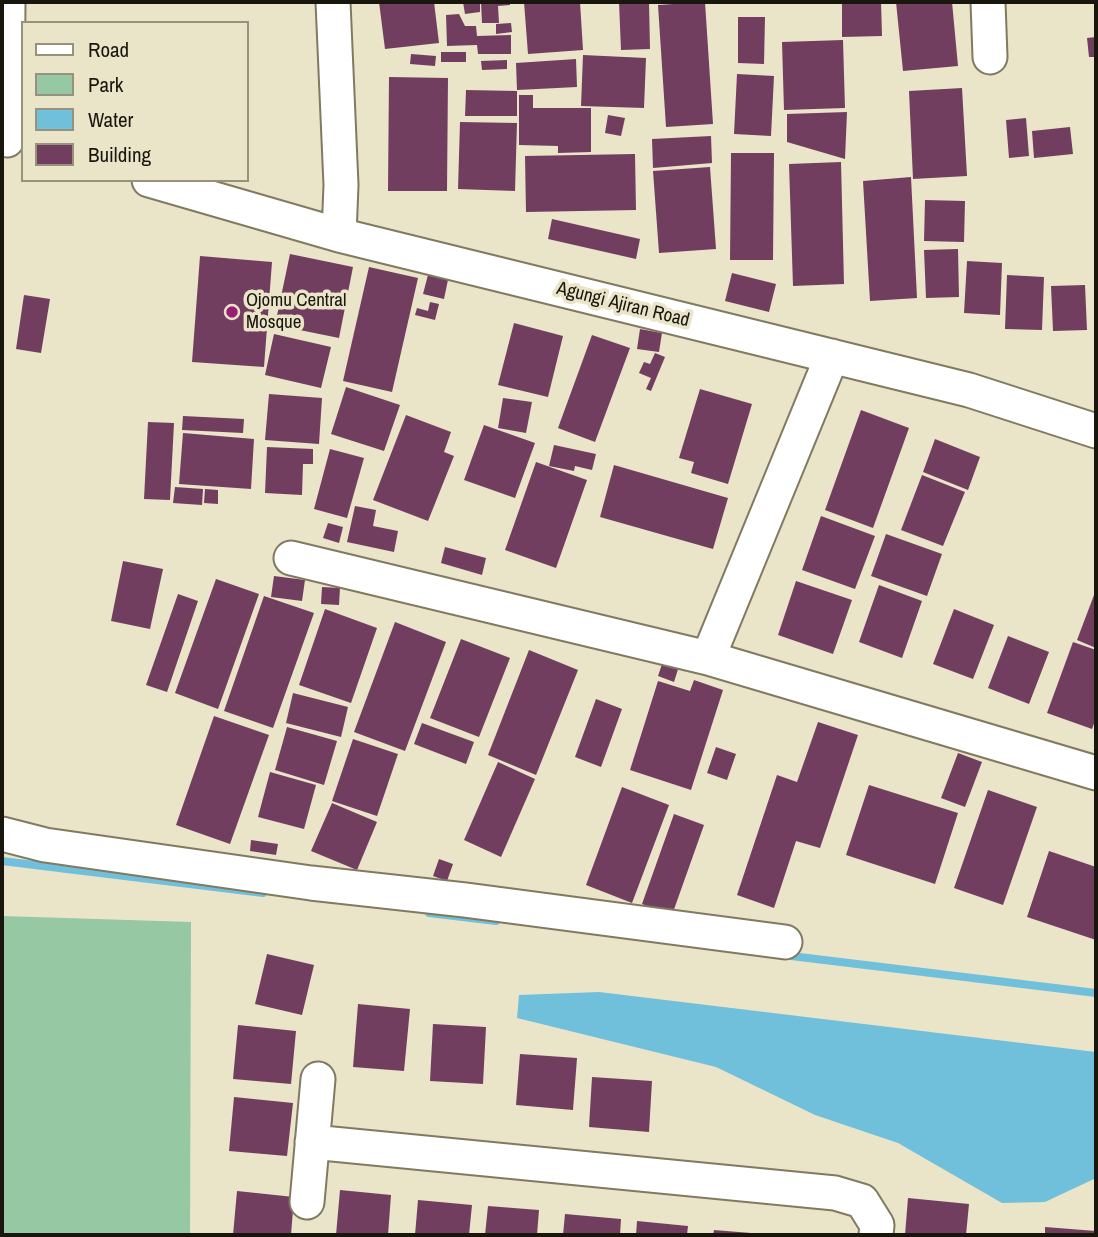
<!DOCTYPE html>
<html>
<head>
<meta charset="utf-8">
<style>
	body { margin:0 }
	#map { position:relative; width:1098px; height:1237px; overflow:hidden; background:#eae4c9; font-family:"Archivo Narrow",sans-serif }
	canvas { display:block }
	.frame { position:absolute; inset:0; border:4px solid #19170d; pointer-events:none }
	.legend { position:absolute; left:21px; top:21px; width:228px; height:161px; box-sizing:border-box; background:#eae4c9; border:2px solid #96927e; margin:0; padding:9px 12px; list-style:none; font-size:21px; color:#19170d }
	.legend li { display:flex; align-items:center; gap:14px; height:35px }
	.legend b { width:35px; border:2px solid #96927e }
</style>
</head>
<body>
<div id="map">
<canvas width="1098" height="1237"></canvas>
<div class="frame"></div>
<ul class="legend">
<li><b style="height:9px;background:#fff"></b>Road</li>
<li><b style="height:19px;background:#95c8a3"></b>Park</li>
<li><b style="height:19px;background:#71c0db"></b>Water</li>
<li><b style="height:19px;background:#723e60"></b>Building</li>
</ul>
</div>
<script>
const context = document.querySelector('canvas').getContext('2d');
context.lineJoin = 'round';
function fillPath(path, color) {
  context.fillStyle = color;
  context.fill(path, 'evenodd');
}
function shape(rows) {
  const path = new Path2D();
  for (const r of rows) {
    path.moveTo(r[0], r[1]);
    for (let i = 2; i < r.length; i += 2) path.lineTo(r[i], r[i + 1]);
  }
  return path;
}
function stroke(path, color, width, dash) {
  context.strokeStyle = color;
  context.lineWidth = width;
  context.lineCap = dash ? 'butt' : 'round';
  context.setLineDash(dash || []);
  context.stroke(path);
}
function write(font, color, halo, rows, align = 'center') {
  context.font = font + ' "Archivo Narrow",sans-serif';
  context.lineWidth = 7;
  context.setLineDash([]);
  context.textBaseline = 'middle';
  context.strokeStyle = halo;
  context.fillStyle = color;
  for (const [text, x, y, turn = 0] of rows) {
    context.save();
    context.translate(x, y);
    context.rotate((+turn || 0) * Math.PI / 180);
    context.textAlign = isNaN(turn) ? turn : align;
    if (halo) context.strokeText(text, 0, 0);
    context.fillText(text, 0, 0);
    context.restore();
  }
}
const green = shape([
	[2,916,191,922,190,1235,2,1235]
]);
const water = shape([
	[599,992,1096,1052,1096,1178,1045,1202,1002,1203,898,1143,815,1115,716,1067,517,1018,519,995]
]);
const stream = shape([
	[2,861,263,893],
	[429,913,496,921],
	[783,955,1096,993]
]);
const building = shape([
	[379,2,434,2,439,43,385,49],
	[463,2,480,2,480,12,465,14],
	[481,2,510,2,510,5,498,6,499,23,482,23],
	[524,2,580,2,583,50,528,54],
	[619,2,649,2,650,49,621,50],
	[705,2,713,124,666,127,658,5],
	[842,2,881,2,882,36,842,37],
	[896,2,952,2,958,66,903,71],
	[459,14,465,26,476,26,477,36,511,35,511,54,478,54,477,45,447,46,446,15],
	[738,17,765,17,764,64,738,63],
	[511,23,512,32,496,34,496,24],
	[1096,37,1096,57,1089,57,1087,38],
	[843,40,845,108,784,110,782,42],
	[441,52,466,52,466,62,441,62],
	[411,54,436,56,435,66,410,64],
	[583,55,646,58,644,108,581,106],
	[576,59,577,87,517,90,516,63],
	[507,60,507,69,482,70,481,61],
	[737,74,774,76,771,136,734,134],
	[389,77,448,78,447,191,388,191],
	[962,88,967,176,913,179,909,91],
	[466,90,517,91,517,116,465,116],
	[519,95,533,95,533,108,591,108,591,152,558,153,558,146,519,145],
	[847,112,845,159,787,142,787,114],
	[608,115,625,118,621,136,605,133],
	[1026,118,1029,156,1009,158,1006,120],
	[460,122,517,123,515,191,458,189],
	[1070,127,1073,154,1034,158,1032,131],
	[711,136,712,163,653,168,652,139],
	[731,153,774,153,773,260,730,260],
	[635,154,636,210,526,212,525,156],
	[841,162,844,284,793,286,789,164],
	[710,167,716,249,659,253,653,171],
	[911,177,917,298,870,301,863,181],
	[925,200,965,201,964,242,924,241],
	[552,219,640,239,636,259,548,239],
	[958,249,959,297,926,298,924,250],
	[290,254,353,267,339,338,275,325],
	[200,256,272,262,264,367,192,362],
	[967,261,1002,263,1000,315,964,313],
	[369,267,418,278,392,392,343,381],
	[429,271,449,275,444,299,423,294],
	[732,273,776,284,769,312,725,301],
	[1007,275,1044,277,1042,330,1005,329],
	[1085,285,1087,330,1053,331,1051,286],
	[24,295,50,299,41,353,16,349],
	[430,302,439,304,435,320,415,315,417,308,428,311],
	[514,323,563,336,548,397,498,385],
	[640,329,662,333,659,352,637,349],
	[274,334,331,347,321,388,265,375],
	[592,335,630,348,595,442,558,428],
	[655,353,665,357,651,391,646,389,651,378,639,373,644,362,650,364],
	[346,387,400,405,384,451,331,434],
	[700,389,752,404,728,484,691,473,694,462,679,458],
	[269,394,322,398,319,444,265,440],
	[503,398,532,402,526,433,498,428],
	[861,410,909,428,873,528,825,510],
	[406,415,451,432,444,452,454,456,428,521,373,500],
	[183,416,244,419,243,433,182,430],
	[148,422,174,423,170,500,144,499],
	[484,425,535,443,515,498,464,480],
	[183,433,254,439,251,489,179,484],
	[935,439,980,457,968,490,923,472],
	[554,445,596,454,592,470,575,466,574,471,549,466],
	[267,447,313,449,313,464,303,464,302,495,265,493],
	[330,449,364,458,347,518,314,509],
	[536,462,587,480,556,568,505,550],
	[614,465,728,498,713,549,600,517],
	[922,475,965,492,943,546,901,530],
	[175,487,203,489,202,505,173,503],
	[205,489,218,490,218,504,204,503],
	[355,506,376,510,373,526,398,531,394,552,347,542],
	[821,516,875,536,855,589,802,570],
	[328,523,343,527,339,543,323,538],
	[886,534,942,554,927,596,871,576],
	[445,547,486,558,482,575,441,563],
	[123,561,163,569,150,629,111,621],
	[274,576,305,580,302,601,271,597],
	[216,579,259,594,218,709,175,693],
	[796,581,852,600,833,654,778,635],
	[879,585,922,601,902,658,859,642],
	[322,587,340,588,339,605,321,604],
	[178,594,198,601,167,692,146,685],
	[1094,595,1096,596,1096,648,1077,640],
	[264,596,314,613,273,728,224,711],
	[325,609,377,628,351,703,299,685],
	[954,609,994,625,973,679,933,664],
	[395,622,446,642,405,751,354,732],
	[1008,636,1049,652,1029,704,988,688],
	[461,639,510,658,479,737,430,718],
	[1073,642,1096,650,1096,718,1092,729,1047,713],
	[529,650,578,670,536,775,488,755],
	[664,658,680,663,674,682,658,676],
	[694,680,723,690,691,790,630,770,658,681,690,691],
	[293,693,348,707,341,737,286,723],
	[596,699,622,709,601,767,575,757],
	[214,716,269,735,230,844,176,825],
	[818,722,858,735,820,848,796,841,774,908,737,895,777,775,797,782],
	[422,723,474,742,466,764,414,744],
	[287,727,337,741,324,785,275,770],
	[353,739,398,754,377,816,332,801],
	[716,747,736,754,727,780,707,773],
	[958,753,982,762,965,807,941,798],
	[498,762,535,779,501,857,464,840],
	[270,772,316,785,304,829,258,817],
	[869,785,958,813,935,884,846,855],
	[622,787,669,805,632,903,586,885],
	[988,790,1037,807,1003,905,954,888],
	[332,803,377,822,357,870,311,851],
	[674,814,704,825,672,915,642,904],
	[251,840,278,844,276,855,250,851],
	[1049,851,1096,867,1096,940,1027,917],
	[439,859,453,864,447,881,433,876],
	[267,954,314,965,302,1015,255,1004],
	[358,1004,410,1009,404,1071,353,1067],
	[433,1024,486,1027,483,1084,430,1081],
	[238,1025,296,1031,291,1084,233,1079],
	[520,1054,577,1058,573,1110,516,1105],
	[592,1077,652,1081,649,1132,589,1127],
	[234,1097,293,1103,287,1156,229,1151],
	[340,1190,391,1195,388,1235,336,1235],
	[237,1191,294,1197,291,1235,233,1235],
	[908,1198,969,1204,966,1235,905,1235],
	[418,1200,472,1205,469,1235,415,1235],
	[488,1206,539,1210,537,1235,485,1235],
	[565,1214,621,1219,620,1235,563,1235],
	[637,1221,688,1226,687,1235,636,1235],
	[1045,1227,1096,1231,1096,1235,1045,1235],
	[714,1230,751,1233,751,1235,713,1235]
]);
const minor = shape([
	[333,2,341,185,339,235],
	[988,2,990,57],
	[7,140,8,2],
	[149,180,339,235,969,390,1096,431],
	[291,558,708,658,1096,773],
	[708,658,832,356],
	[2,834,45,845,311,883,465,900,785,942],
	[312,1142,835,1193,862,1201,877,1225,876,1235],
	[307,1202,318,1079]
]);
const markers = [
	[232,312,7,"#991e76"]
];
const poiNames = [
	["Ojomu Central",246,301],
	["Mosque",246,323]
];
const streetNames = [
	["Agungi Ajiran Road",623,305,14]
];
fillPath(green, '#95c8a3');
fillPath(water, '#71c0db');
stroke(stream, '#71c0db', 8);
fillPath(building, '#723e60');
stroke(minor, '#7f7a61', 37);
stroke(minor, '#fff', 33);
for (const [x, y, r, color] of markers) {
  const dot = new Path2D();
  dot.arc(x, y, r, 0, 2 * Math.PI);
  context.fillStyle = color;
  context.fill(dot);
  stroke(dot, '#eae4c9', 2.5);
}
write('19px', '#19170d', '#eae4c9', poiNames, 'left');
write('19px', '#19170d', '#eae4c9', streetNames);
</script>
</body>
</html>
